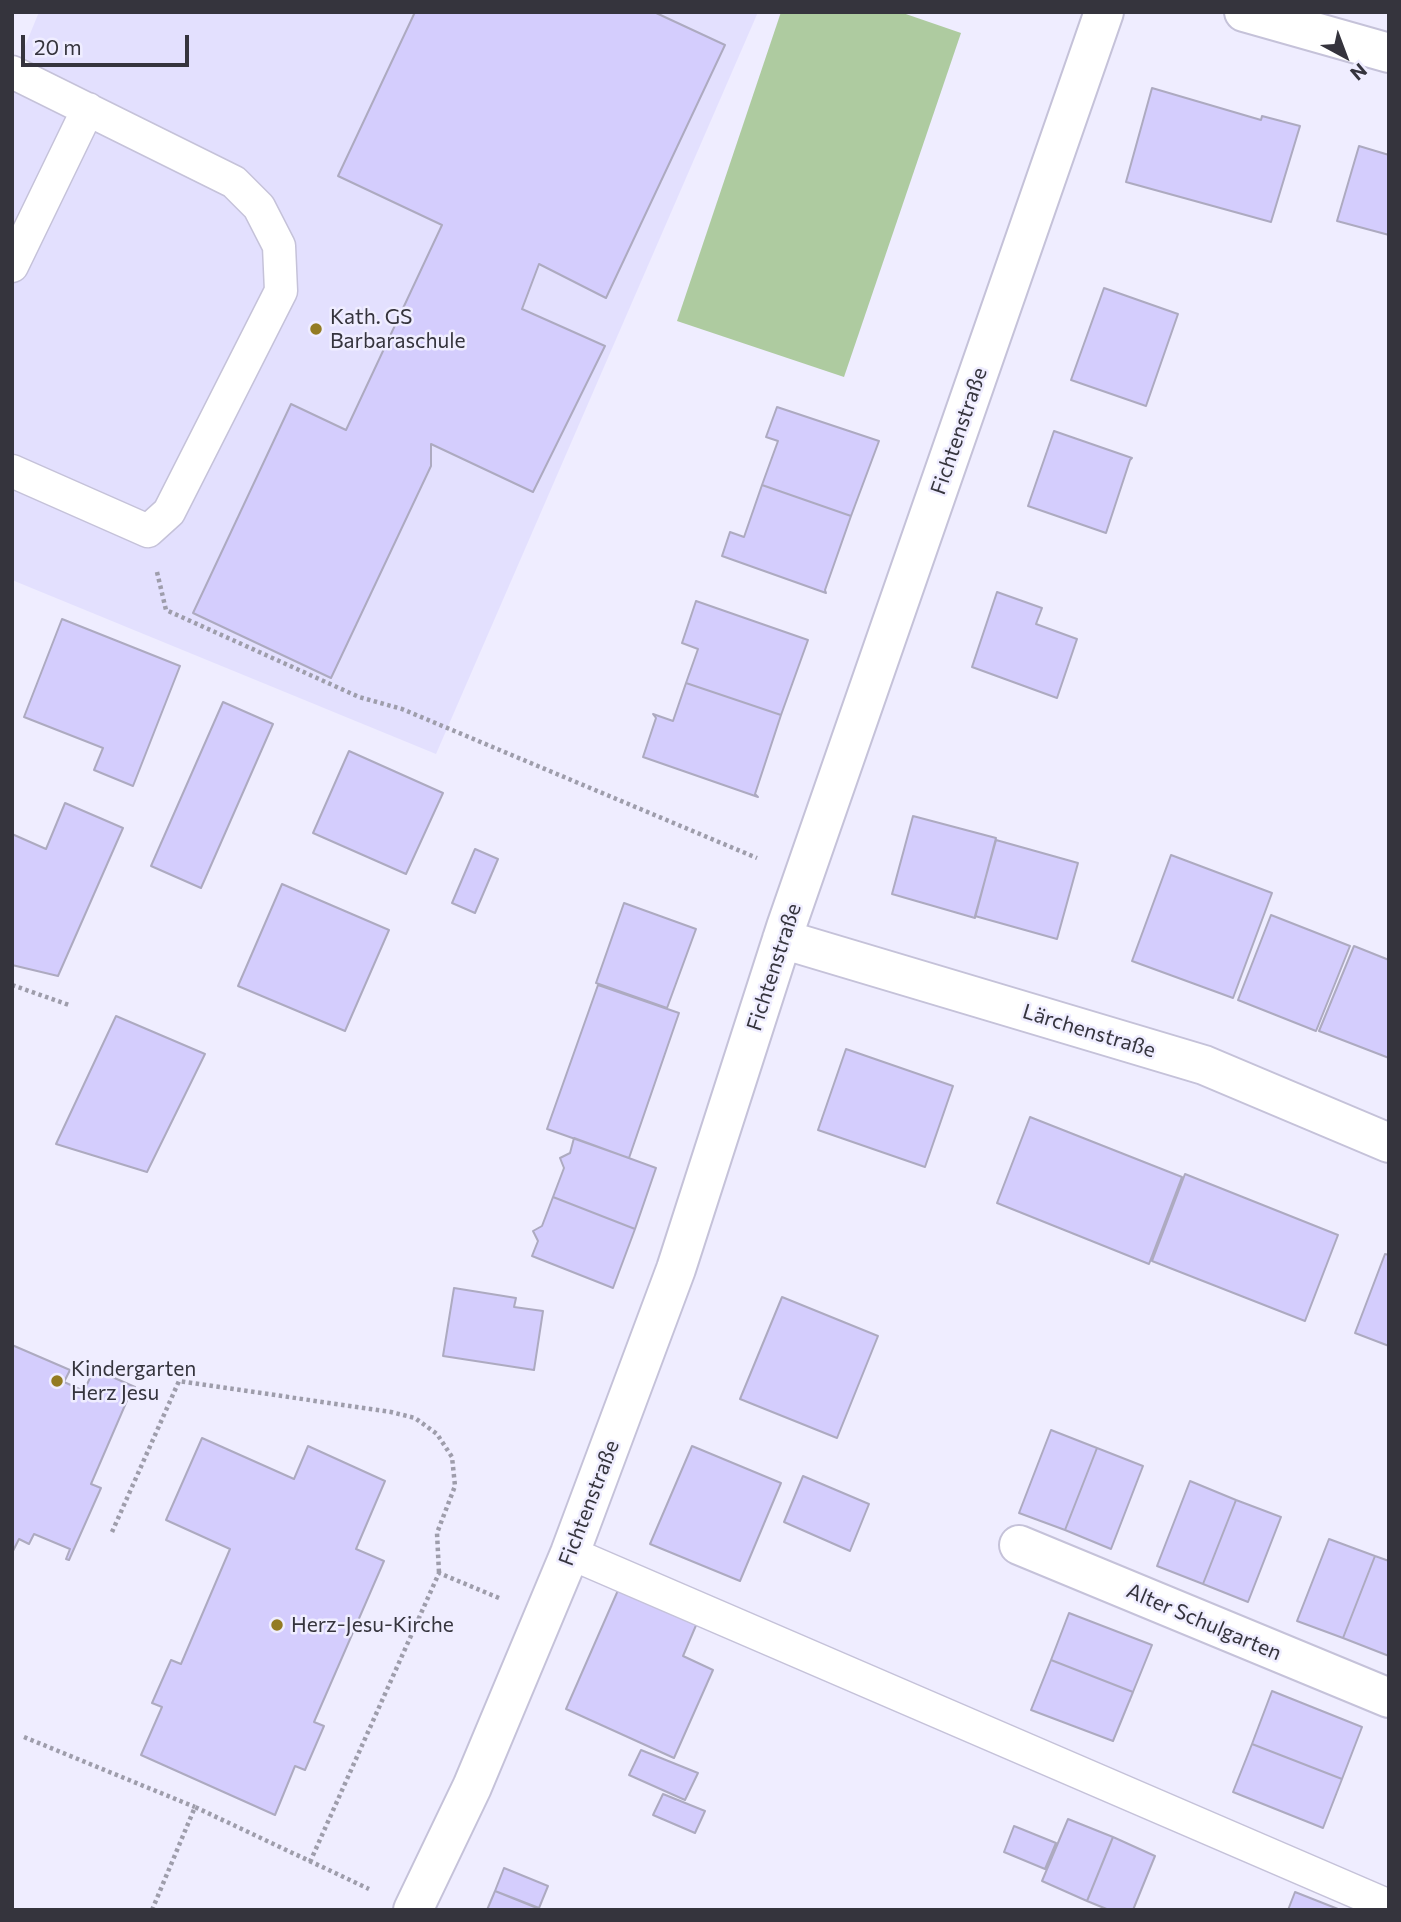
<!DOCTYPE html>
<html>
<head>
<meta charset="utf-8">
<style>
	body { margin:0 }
	#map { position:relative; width:1401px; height:1922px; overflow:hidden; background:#efedff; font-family:Commissioner,sans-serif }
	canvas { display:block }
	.frame { position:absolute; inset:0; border:14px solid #35343d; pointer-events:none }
	.north { position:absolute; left:1310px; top:21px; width:70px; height:70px; -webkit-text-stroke:5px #efedff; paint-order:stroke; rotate:139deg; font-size:19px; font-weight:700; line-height:28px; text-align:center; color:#35343d }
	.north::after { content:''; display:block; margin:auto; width:24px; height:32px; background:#35343d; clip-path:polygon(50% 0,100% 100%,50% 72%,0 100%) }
	.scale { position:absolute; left:21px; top:35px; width:168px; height:32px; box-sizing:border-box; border:4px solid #35343d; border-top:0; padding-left:9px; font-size:21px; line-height:24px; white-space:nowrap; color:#35343d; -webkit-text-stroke:5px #efedff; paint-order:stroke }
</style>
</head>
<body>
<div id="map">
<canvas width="1401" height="1922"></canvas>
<div class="frame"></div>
<div class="north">N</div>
<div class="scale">20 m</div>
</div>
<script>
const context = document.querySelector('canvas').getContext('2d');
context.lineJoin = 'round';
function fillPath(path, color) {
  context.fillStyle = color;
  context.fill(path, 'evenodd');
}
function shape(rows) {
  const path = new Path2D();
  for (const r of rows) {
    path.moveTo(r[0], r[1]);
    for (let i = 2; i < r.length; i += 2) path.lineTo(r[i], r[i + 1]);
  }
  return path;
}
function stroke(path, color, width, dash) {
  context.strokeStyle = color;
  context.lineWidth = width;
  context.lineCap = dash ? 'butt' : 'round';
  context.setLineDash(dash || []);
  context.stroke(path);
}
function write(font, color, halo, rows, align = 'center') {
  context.font = font + ' Commissioner,sans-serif';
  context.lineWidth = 5;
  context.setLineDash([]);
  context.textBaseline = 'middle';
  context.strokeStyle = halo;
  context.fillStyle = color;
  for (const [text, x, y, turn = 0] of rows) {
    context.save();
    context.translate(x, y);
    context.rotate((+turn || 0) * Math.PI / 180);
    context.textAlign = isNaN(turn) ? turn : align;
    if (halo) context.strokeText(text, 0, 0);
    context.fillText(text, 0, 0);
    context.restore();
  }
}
const built = shape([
	[39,12,758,12,436,754,12,580,12,78]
]);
const green = shape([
	[781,12,900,12,961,33,844,377,677,321]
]);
const building = shape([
	[415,12,654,12,725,45,606,298,539,264,522,309,605,346,533,492,431,444,431,466,331,678,193,613,291,404,346,430,442,225,338,176,415,12],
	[1152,88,1261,120,1262,116,1300,126,1271,222,1126,182,1152,88],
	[1359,146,1389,155,1389,235,1337,221,1359,146],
	[1104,288,1178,314,1146,406,1071,380,1104,288],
	[777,407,879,441,851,516,762,485,778,441,766,437,777,407],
	[1054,431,1132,458,1130,460,1106,533,1028,506,1054,431],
	[762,485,851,516,825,590,826,593,722,556,730,532,744,537,762,485],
	[997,592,1042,608,1036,624,1077,639,1057,698,972,667,997,592],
	[696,601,808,640,781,715,686,683,698,649,682,643,696,601],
	[62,619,180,666,133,786,94,770,103,748,24,717,62,619],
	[686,683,781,715,755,794,758,797,643,757,656,718,653,714,673,721,686,683],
	[223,702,273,724,201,888,151,866,223,702],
	[349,751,443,793,406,874,313,833,349,751],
	[65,803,123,828,58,976,12,965,12,834,46,849,65,803],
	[913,816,996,838,975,918,892,894,913,816],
	[996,840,1078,863,1057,939,975,916,996,840],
	[475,849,498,859,475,913,452,903,475,849],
	[1171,855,1272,893,1233,998,1132,961,1171,855],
	[282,884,389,930,345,1031,238,986,282,884],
	[624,903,696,929,667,1008,596,983,624,903],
	[1271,915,1350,946,1316,1031,1238,1000,1271,915],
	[1354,946,1389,960,1389,1058,1319,1031,1354,946],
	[598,985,679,1013,629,1158,547,1129,598,985],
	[116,1016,205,1054,147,1172,56,1144,116,1016],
	[846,1049,953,1086,925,1167,818,1130,846,1049],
	[1030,1117,1182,1177,1149,1264,997,1203,1030,1117],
	[574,1138,656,1168,635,1229,553,1197,564,1168,560,1158,570,1153,574,1138],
	[1185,1174,1338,1235,1305,1321,1152,1261,1185,1174],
	[553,1197,635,1229,613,1288,532,1256,538,1241,533,1231,542,1226,553,1197],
	[1385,1254,1389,1255,1389,1346,1355,1333,1385,1254],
	[454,1288,516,1298,514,1307,543,1311,534,1370,443,1356,454,1288],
	[782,1297,878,1336,837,1438,740,1399,782,1297],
	[12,1345,70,1370,64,1382,84,1391,94,1369,135,1387,135,1390,132,1389,91,1484,101,1488,69,1560,66,1559,70,1549,34,1534,29,1544,19,1539,12,1553,12,1345],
	[1051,1430,1097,1448,1065,1530,1019,1513,1051,1430],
	[202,1438,294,1479,308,1446,385,1481,356,1549,384,1561,314,1722,324,1726,305,1770,295,1766,275,1815,141,1755,162,1707,152,1703,171,1660,181,1664,230,1549,166,1520,202,1438],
	[692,1446,781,1483,740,1581,650,1544,692,1446],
	[1097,1448,1143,1466,1111,1549,1065,1530,1097,1448],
	[803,1476,869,1504,850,1551,784,1522,803,1476],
	[1190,1481,1236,1500,1203,1584,1157,1566,1190,1481],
	[1236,1500,1281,1517,1248,1602,1203,1584,1236,1500],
	[1329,1539,1375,1556,1343,1638,1297,1621,1329,1539],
	[1375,1556,1389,1561,1389,1656,1343,1638,1375,1556],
	[619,1588,697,1623,683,1656,713,1670,674,1758,566,1709,619,1588],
	[1069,1613,1152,1645,1133,1692,1051,1660,1069,1613],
	[1051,1660,1133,1692,1113,1741,1031,1710,1051,1660],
	[1272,1691,1362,1727,1342,1779,1252,1744,1272,1691],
	[1252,1744,1342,1779,1323,1828,1233,1792,1252,1744],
	[641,1750,698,1773,685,1800,629,1775,641,1750],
	[663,1794,705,1811,695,1833,653,1815,663,1794],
	[1068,1819,1113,1837,1087,1901,1042,1881,1068,1819],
	[1014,1826,1056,1843,1045,1869,1004,1852,1014,1826],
	[1113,1837,1155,1856,1133,1910,1109,1910,1087,1901,1113,1837],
	[504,1868,548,1886,539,1908,495,1891,504,1868],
	[495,1891,537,1908,536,1910,487,1910,495,1891],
	[1295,1892,1338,1909,1288,1910,1295,1892]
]);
const path = shape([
	[157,572,166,610,359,697,402,709,757,858],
	[12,985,69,1005],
	[112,1532,179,1381,391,1412,415,1418,437,1434,452,1457,455,1486,437,1533,439,1573],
	[24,1737,195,1807],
	[310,1862,439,1573,499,1598],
	[152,1910,195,1807,369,1889]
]);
const lane = shape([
	[12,72,234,182,259,207,279,246,281,291,169,512,148,531,12,471],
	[12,266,88,109],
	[570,1553,1389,1906]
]);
const street = shape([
	[1244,12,1389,53],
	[782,939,1204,1065,1389,1143],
	[1019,1545,1389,1698],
	[413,1910,472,1787,570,1553,676,1269,786,927,1104,12]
]);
const markers = [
	[316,329,7,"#937b22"],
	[57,1381,7,"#937b22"],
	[277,1625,7,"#937b22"]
];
const poiNames = [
	["Kath. GS",330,317],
	["Barbaraschule",330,341],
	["Kindergarten",71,1369],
	["Herz Jesu",71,1393],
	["Herz-Jesu-Kirche",291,1625]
];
const streetNames = [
	["Fichtenstraße",959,431,-71],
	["Fichtenstraße",774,967,-72],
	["Lärchenstraße",1089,1031,17],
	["Fichtenstraße",589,1503,-69],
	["Alter Schulgarten",1204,1622,23]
];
fillPath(built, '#e3e0fe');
fillPath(green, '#aecba0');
fillPath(building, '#d4cdfd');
stroke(building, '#adaac0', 2);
stroke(lane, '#c5c2d9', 35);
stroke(street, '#c5c2d9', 42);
stroke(path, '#9e9dab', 4.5, [3.5, 3.5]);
stroke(lane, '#fff', 32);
stroke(street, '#fff', 38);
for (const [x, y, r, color] of markers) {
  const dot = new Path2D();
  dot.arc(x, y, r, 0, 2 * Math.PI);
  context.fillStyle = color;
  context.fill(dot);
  stroke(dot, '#efedff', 2.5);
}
write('21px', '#35343d', '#efedff', poiNames, 'left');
write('21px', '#35343d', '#efedff', streetNames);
</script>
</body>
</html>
